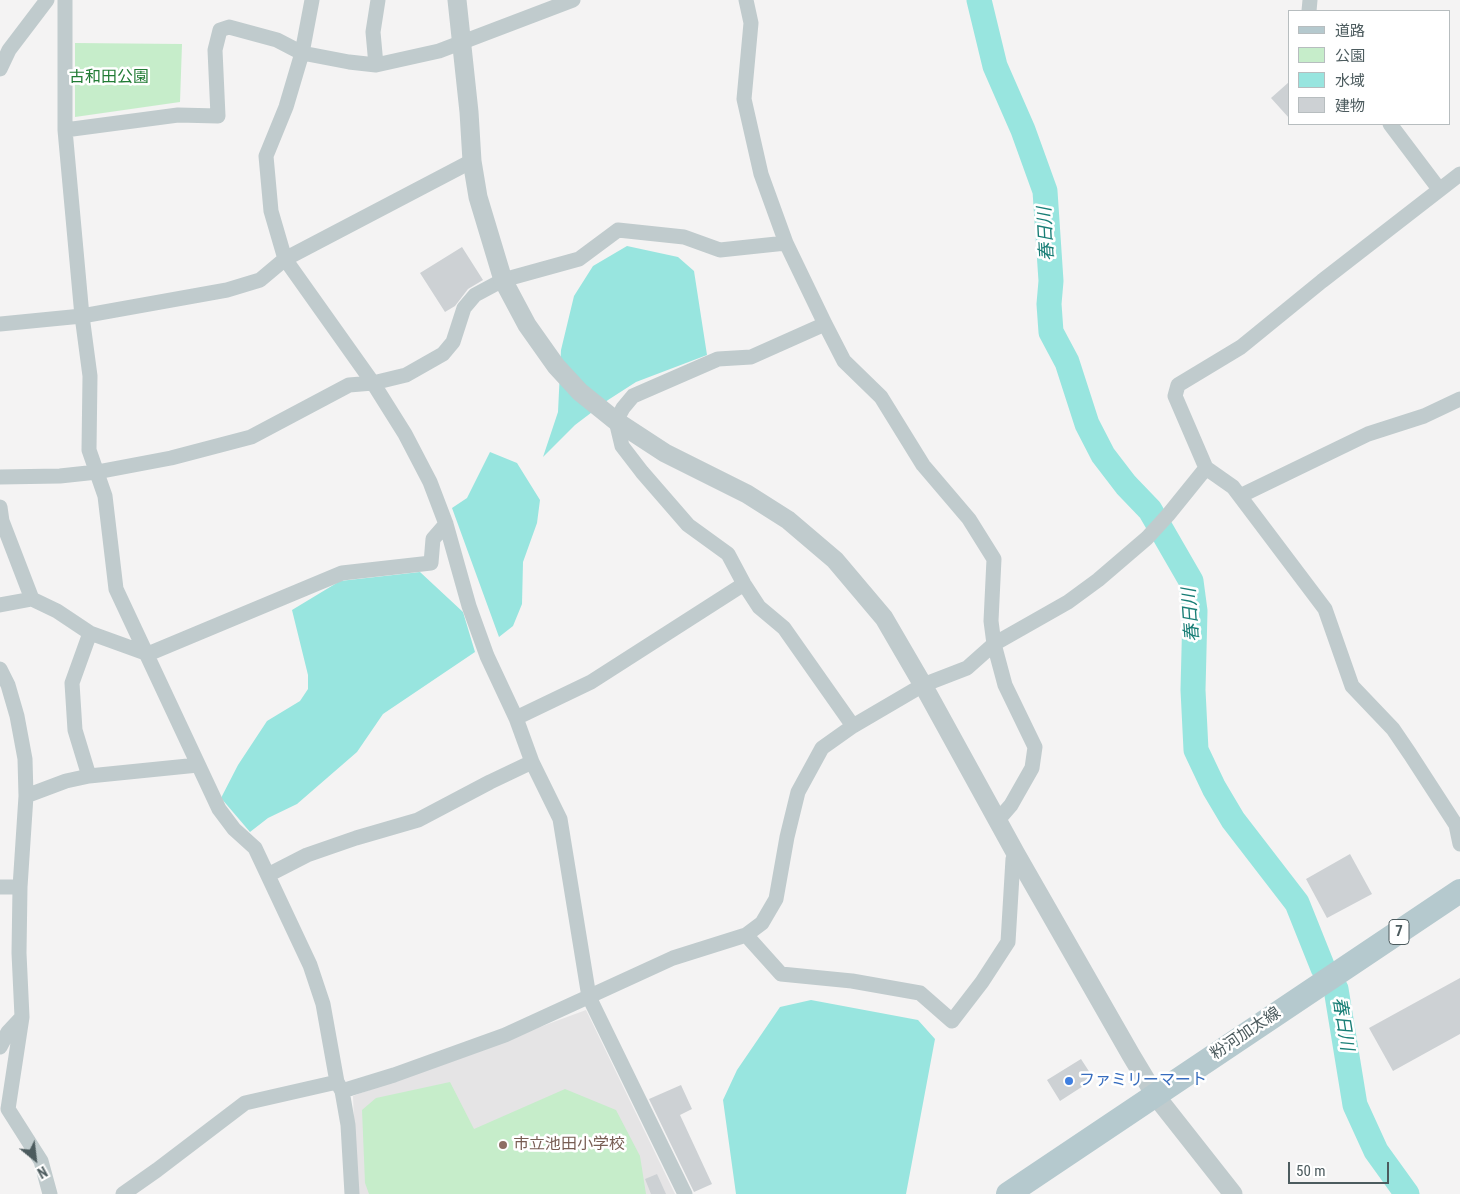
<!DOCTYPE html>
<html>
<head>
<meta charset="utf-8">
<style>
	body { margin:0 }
	#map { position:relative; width:1460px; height:1194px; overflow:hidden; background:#f4f3f3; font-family:"Roboto Condensed","Noto Sans JP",sans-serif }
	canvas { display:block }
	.legend { position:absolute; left:1288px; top:10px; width:162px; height:115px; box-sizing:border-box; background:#fff; border:1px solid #b7bdbf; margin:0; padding:6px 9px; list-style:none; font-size:15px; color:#4c5b5e }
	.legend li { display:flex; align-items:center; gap:10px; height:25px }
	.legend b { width:25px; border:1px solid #b7bdbf }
	.north { position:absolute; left:10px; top:1134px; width:50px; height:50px; -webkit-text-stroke:4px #fff; paint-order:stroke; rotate:151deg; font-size:14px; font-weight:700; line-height:20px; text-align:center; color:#4c5b5e }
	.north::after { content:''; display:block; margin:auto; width:18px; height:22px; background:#4c5b5e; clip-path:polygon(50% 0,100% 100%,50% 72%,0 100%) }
	.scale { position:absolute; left:1288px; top:1162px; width:101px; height:22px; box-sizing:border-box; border:2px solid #4c5b5e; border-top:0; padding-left:6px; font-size:15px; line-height:18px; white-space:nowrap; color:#4c5b5e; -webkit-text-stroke:4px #fff; paint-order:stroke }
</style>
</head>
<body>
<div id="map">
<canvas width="1460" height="1194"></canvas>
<ul class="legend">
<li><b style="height:6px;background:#b5c9ce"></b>道路</li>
<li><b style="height:14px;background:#c6edca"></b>公園</li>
<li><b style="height:14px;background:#98e5df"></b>水域</li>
<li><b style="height:14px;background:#cdd1d4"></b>建物</li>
</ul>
<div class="north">N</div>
<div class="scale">50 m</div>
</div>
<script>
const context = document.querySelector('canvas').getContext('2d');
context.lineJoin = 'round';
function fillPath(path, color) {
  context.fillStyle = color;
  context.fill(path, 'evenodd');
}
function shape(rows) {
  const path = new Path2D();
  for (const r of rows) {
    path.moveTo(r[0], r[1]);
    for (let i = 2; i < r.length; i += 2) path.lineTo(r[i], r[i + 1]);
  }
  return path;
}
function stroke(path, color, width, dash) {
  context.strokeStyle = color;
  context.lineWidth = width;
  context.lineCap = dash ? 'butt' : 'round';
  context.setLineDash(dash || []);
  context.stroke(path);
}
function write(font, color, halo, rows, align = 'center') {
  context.font = font + ' "Roboto Condensed","Noto Sans JP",sans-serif';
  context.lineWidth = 5;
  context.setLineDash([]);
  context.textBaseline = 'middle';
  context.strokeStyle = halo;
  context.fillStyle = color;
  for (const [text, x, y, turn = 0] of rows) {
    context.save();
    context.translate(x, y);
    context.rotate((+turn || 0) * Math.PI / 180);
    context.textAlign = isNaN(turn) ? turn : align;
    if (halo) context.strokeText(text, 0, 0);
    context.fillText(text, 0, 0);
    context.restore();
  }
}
const education = shape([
	[586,1010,675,1194,357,1194,353,1096]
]);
const green = shape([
	[75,43,182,44,180,102,75,117],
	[450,1082,474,1129,565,1089,616,1110,640,1156,646,1194,369,1194,365,1183,362,1110,376,1098]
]);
const water = shape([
	[627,246,678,257,694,271,707,355,636,382,608,400,575,425,543,457,558,412,561,350,574,296,593,266],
	[490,452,517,463,540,500,537,523,523,562,522,604,513,626,499,637,452,508,467,498],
	[420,572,463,612,475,652,383,714,357,752,297,804,268,818,250,832,221,798,238,765,267,721,300,701,308,689,308,675,292,610,340,581],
	[811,1000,918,1020,935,1039,906,1194,736,1194,723,1100,737,1070,780,1007]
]);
const river = shape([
	[979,0,995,66,1023,130,1045,191,1051,281,1049,304,1051,332,1067,362,1087,424,1103,455,1126,485,1150,510,1191,581,1195,611,1193,690,1196,750,1214,788,1233,820,1297,903,1323,968,1336,989,1355,1105,1376,1151,1407,1194]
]);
const building = shape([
	[1289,82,1289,118,1271,98],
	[462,247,483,280,468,289,455,306,445,312,420,273],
	[1350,854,1372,894,1327,918,1306,879],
	[1460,978,1460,1034,1393,1071,1369,1028],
	[1081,1059,1094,1079,1060,1101,1047,1080],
	[681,1085,692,1109,680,1115,712,1184,694,1192,649,1099],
	[657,1174,666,1194,651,1194,645,1179]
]);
const minor = shape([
	[65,0,65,130,82,316,90,376,89,450,105,496,116,589,219,809,234,829,255,848,310,965,323,1004,337,1082,342,1091,348,1125,352,1194],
	[312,0,302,53,286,107,266,156,271,211,285,259,373,383,405,434,430,482,446,524,469,606,487,656,516,718,532,762,560,819,589,997,685,1194],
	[746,0,751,23,744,99,761,174,786,243,825,324,844,361,881,397,923,465,969,519,994,559,991,621,994,644,1005,685,1035,747,1032,768,1011,805,998,820],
	[1309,11,1310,0],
	[376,65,373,32,378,0],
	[0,69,9,50,47,0],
	[1390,124,1439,189],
	[65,130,178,115,218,116,215,50,220,30,229,27,277,40,302,53,349,62,376,65,439,51,573,0],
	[1460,174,1322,281,1241,347,1178,385,1175,396,1206,468,1233,487,1325,609,1352,686,1393,729,1410,754,1456,825,1460,844],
	[0,324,82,316,227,290,260,280,285,259,472,161],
	[825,324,751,357,718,359,633,396,623,408,616,421,622,446,642,472,688,525,728,554,744,584,759,607,784,628,853,726],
	[0,477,60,476,97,472,171,458,251,437,349,385,373,383,406,375,443,354,453,342,464,308,475,295,503,280,579,259,618,230,684,237,720,250,786,243],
	[1240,496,1368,434,1424,416,1460,399],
	[0,507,2,521,32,599],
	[0,605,32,599,57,611,90,633,148,654,342,573,431,563,433,539,446,524],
	[0,669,8,685,17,716,25,759,26,796,20,887,19,953,22,1017,8,1109,41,1161,50,1194],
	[516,718,591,682,744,584],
	[89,776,75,730,72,683,90,633],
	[26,796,66,781,89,776,198,765],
	[268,875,307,855,356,838,418,820,490,782,532,762],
	[0,887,20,887],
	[746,935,781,974,852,981,920,993,952,1021,982,982,1008,942,1013,859,1016,854],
	[0,1047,8,1032,22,1017],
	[342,1091,394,1075,505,1035,673,958,746,935,762,923,776,899,787,837,798,792,822,748,853,726,923,685,967,668,994,644,1068,602,1098,580,1147,538,1168,515,1206,468],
	[123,1194,157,1170,245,1103,337,1082]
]);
const tertiary = shape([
	[457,0,469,112,472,161,478,197,503,280,527,325,556,366,580,392,616,421,665,453,747,494,788,520,835,560,884,618,923,685,1016,854,1131,1055,1155,1095,1233,1194]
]);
const primary = shape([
	[1008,1194,1460,891]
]);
const markers = [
	[1069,1081,5,"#3f7fe0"],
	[503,1145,5,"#8d6e63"]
];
const shields = [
	[1399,932,20]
];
const shieldNames = [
	["7",1399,932]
];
const parkNames = [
	["古和田公園",109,78]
];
const streetNames = [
	["粉河加太線",1246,1034,-34]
];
const shopNames = [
	["ファミリーマート",1079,1081]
];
const educationNames = [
	["市立池田小学校",513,1145]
];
const waterNames = [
	["春日川",1047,234,-93],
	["春日川",1192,615,-94],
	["春日川",1342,1024,81]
];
fillPath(education, '#e5e4e5');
fillPath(green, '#c6edca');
fillPath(water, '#98e5df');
stroke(river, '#98e5df', 25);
fillPath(building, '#cdd1d4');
stroke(minor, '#c0cbcd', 15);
stroke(tertiary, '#c0cbcd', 19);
stroke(primary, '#b5c9ce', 24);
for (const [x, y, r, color] of markers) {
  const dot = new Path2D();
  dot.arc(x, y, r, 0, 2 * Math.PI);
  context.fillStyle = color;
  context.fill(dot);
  stroke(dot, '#fff', 2);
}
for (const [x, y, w] of shields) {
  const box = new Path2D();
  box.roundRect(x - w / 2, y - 12.5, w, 25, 4);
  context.fillStyle = '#fff';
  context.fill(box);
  stroke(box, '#4c5b5e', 1);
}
write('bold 15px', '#4c5b5e', null, shieldNames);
write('16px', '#217b34', '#fff', parkNames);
write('16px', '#4c5b5e', '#fff', streetNames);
write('16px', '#366cbe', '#fff', shopNames, 'left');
write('16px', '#785e54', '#fff', educationNames, 'left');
write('italic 18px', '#187e76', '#fff', waterNames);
</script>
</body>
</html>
